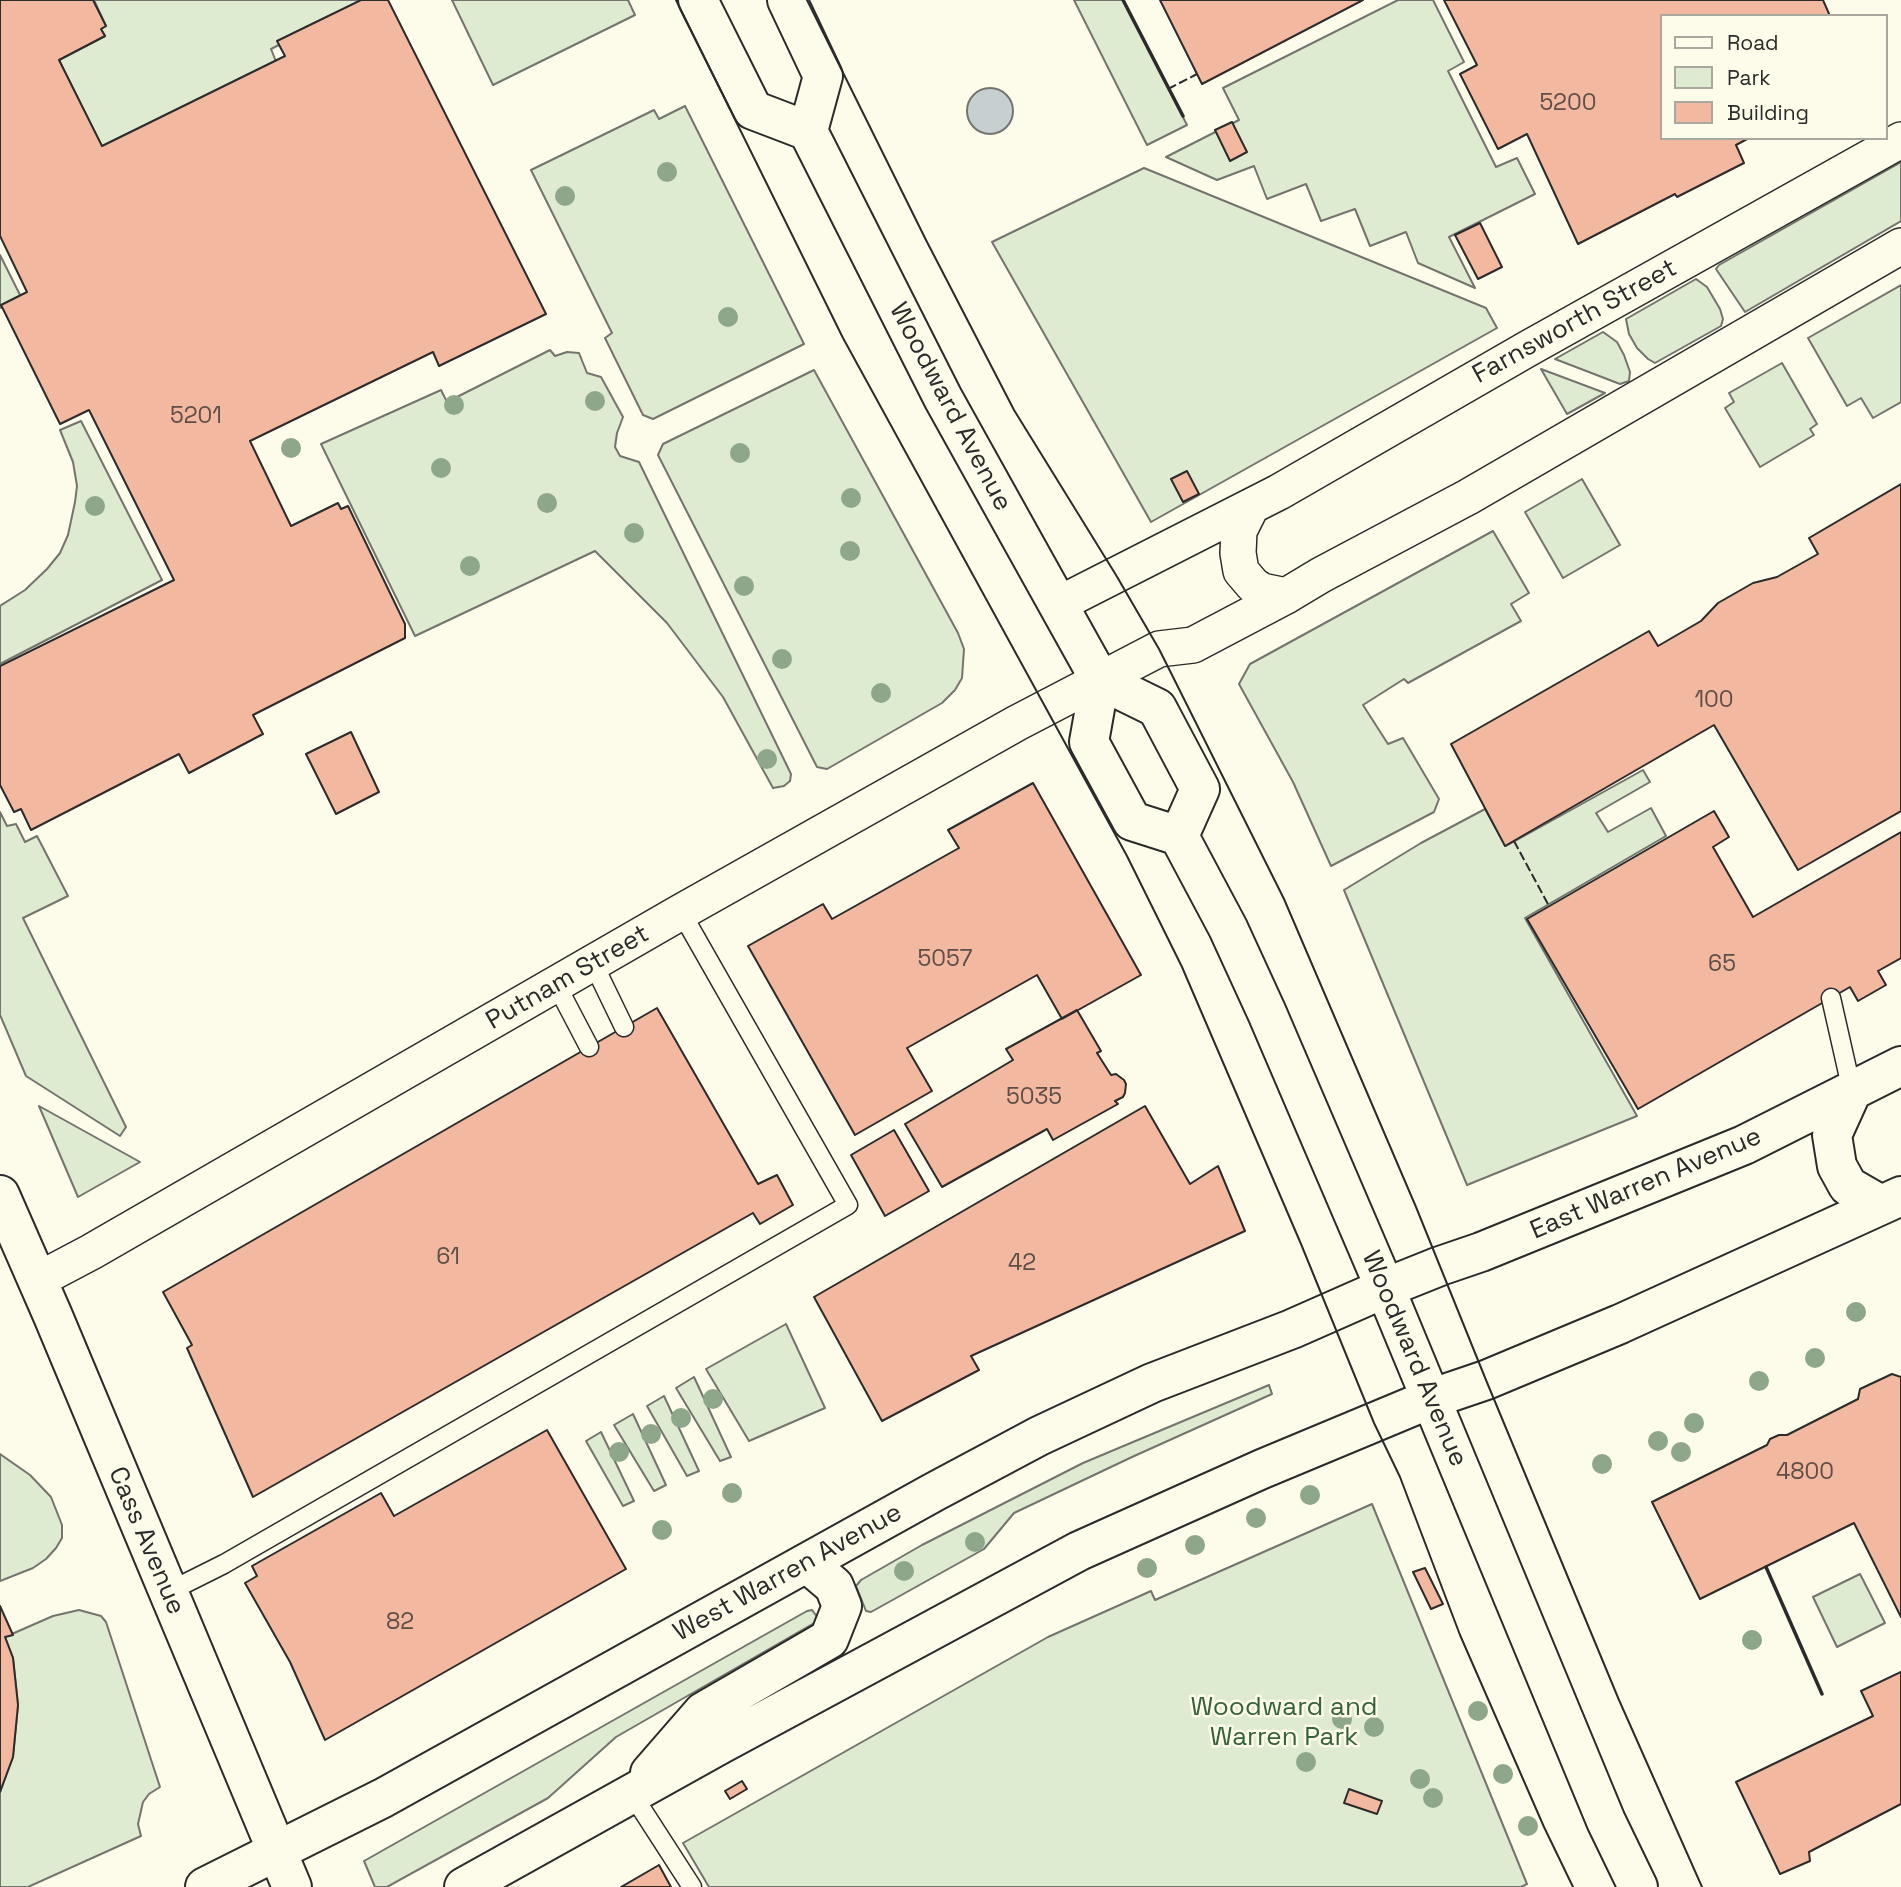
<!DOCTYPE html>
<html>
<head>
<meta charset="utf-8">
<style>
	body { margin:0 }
	#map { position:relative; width:1901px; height:1887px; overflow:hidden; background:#fdfbea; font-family:"Space Grotesk",sans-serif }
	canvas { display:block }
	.legend { position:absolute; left:1660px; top:14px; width:228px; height:126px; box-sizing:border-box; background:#fdfbea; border:2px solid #a9a89e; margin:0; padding:9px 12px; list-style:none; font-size:21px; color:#2b2b2b }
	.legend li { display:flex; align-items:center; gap:14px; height:35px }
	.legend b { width:35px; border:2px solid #a9a89e }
</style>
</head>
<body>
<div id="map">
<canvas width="1901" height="1887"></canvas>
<ul class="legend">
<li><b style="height:9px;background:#fdfbea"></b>Road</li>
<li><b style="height:19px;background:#deebd1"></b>Park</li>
<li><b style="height:19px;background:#f2b8a0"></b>Building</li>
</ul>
</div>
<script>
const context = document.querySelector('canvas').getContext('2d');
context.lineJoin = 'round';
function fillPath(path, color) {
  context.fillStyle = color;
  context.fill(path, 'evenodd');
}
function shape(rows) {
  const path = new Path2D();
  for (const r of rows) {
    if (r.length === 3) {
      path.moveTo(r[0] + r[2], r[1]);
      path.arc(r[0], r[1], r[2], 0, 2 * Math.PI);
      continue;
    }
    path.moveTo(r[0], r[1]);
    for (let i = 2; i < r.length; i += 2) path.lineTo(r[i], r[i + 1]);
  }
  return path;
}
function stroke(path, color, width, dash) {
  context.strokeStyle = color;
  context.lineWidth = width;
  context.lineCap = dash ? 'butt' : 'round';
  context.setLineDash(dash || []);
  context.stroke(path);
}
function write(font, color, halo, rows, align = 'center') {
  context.font = font + ' "Space Grotesk",sans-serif';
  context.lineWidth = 5;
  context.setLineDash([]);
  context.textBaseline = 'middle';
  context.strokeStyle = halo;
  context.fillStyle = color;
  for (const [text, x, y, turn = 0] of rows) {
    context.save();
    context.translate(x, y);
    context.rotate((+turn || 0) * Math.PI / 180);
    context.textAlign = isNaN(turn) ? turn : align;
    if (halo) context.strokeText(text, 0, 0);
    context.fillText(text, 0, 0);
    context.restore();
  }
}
const green = shape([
	[94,0,367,0,271,49,277,64,103,150,59,60,105,36,101,29,106,26,94,0],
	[452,0,628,0,635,15,493,85,452,0],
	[1074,0,1123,0,1187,125,1147,145,1074,0],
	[1398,0,1433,0,1464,62,1448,71,1496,167,1517,158,1535,194,1449,237,1475,288,1418,263,1406,232,1370,246,1355,209,1321,221,1306,184,1267,199,1254,166,1217,180,1166,157,1239,120,1223,88,1398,0],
	[685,106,804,344,653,419,643,415,605,338,612,333,531,170,654,110,659,119,685,106],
	[1901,162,1901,221,1745,312,1716,269,1719,265,1901,162],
	[1144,168,1486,308,1497,328,1151,522,992,242,1144,168],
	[0,255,21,297,0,308,0,255],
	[1696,279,1707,287,1720,309,1723,319,1721,326,1655,363,1648,359,1637,348,1629,334,1626,319,1696,279],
	[1901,285,1901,402,1873,418,1861,398,1847,406,1808,338,1901,285],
	[1603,332,1617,342,1624,355,1630,372,1629,381,1620,384,1555,359,1603,332],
	[550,350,555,356,567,352,579,353,587,373,601,377,623,417,617,433,615,447,620,456,639,462,791,774,790,781,784,786,773,788,723,697,667,623,595,551,415,636,321,444,441,390,447,402,550,350],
	[1782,363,1817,424,1810,429,1814,435,1760,467,1725,408,1734,402,1729,393,1782,363],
	[1541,369,1605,393,1567,414,1541,369],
	[814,370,958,633,964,649,962,678,955,690,942,703,827,769,817,767,658,455,663,444,814,370],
	[81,421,162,580,0,664,0,606,25,590,47,569,60,553,68,535,75,502,77,486,73,462,60,430,81,421],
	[1582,479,1620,545,1563,578,1525,512,1582,479],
	[1493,531,1529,593,1511,604,1521,621,1408,683,1404,679,1363,705,1388,744,1403,738,1439,799,1434,812,1331,866,1293,782,1239,684,1250,664,1493,531],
	[1643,770,1650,782,1596,813,1608,832,1651,808,1666,836,1525,918,1637,1116,1467,1185,1344,890,1421,843,1485,809,1506,846,1643,770],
	[0,812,7,826,16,824,25,842,37,836,68,896,23,918,126,1127,120,1136,26,1076,0,1015,0,812],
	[39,1106,140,1162,78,1197,39,1106],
	[786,1324,825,1408,749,1441,706,1369,786,1324],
	[694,1377,731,1457,720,1461,676,1388,694,1377],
	[1269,1385,1272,1394,1132,1457,1014,1513,984,1549,871,1612,866,1611,856,1586,861,1580,922,1545,1083,1463,1269,1385],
	[664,1396,699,1471,687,1476,647,1406,664,1396],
	[633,1414,666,1485,654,1491,614,1425,633,1414],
	[601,1432,634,1501,623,1506,586,1441,601,1432],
	[0,1454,30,1475,51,1497,62,1525,62,1538,56,1548,46,1559,33,1568,0,1581,0,1454],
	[1372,1504,1527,1884,1521,1887,709,1887,683,1843,1048,1637,1151,1591,1155,1600,1372,1504],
	[1860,1574,1885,1623,1837,1647,1813,1597,1860,1574],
	[79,1610,101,1616,106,1622,160,1787,149,1794,143,1802,138,1824,141,1836,28,1887,0,1887,0,1792,13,1757,18,1705,13,1658,5,1637,53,1616,79,1610],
	[812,1610,818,1618,816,1622,616,1737,548,1798,387,1887,375,1887,364,1861,807,1611,812,1610]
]);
const water = shape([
	[990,111,23]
]);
const building = shape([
	[0,0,93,0,106,26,101,29,105,36,59,60,102,146,285,56,277,41,361,0,388,0,546,314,439,366,433,352,250,441,291,526,338,503,341,509,348,506,405,624,405,638,253,715,263,734,189,773,179,754,31,830,21,809,14,812,0,785,0,666,174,580,89,410,60,424,1,305,27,292,0,236,0,0],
	[1160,0,1363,0,1202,84,1160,0],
	[1444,0,1823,0,1830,16,1661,16,1661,138,1749,138,1736,145,1744,163,1677,197,1675,194,1578,244,1527,134,1498,149,1460,74,1477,65,1444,0],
	[1232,122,1247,152,1230,161,1215,130,1232,122],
	[1480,223,1502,267,1478,279,1455,235,1480,223],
	[1187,471,1199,494,1183,502,1171,479,1187,471],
	[1901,484,1901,811,1798,870,1714,725,1505,846,1451,744,1649,631,1658,646,1701,621,1718,603,1753,583,1777,577,1818,554,1809,538,1901,484],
	[351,732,379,792,336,814,306,754,351,732],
	[1033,783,1141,975,1062,1019,1037,975,907,1048,932,1091,855,1135,748,946,823,904,832,919,959,848,948,830,1033,783],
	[1714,811,1729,837,1713,847,1753,917,1901,832,1901,958,1878,971,1886,985,1858,1001,1850,987,1638,1109,1527,919,1714,811],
	[657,1008,758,1184,777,1175,793,1205,760,1224,753,1213,253,1497,187,1348,192,1345,163,1292,657,1008],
	[1077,1010,1101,1051,1097,1053,1111,1075,1116,1074,1124,1080,1126,1084,1125,1093,1123,1097,1115,1101,1118,1104,1053,1140,1047,1129,942,1187,905,1124,1013,1060,1006,1049,1077,1010],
	[1145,1106,1190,1184,1218,1166,1245,1231,971,1356,979,1370,882,1421,814,1297,1145,1106],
	[894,1130,929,1191,885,1216,851,1155,894,1130],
	[1892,1374,1901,1377,1901,1617,1854,1523,1700,1599,1652,1502,1767,1445,1770,1439,1779,1435,1787,1435,1858,1399,1860,1389,1892,1374],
	[547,1430,626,1569,325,1740,290,1662,245,1583,257,1576,252,1566,381,1493,394,1516,547,1430],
	[1425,1568,1443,1604,1431,1609,1413,1572,1425,1568],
	[0,1606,13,1635,5,1637,13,1658,18,1705,13,1757,0,1792,0,1606],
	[1901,1672,1901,1804,1809,1852,1810,1861,1780,1874,1736,1782,1873,1716,1861,1691,1901,1672],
	[742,1781,747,1789,730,1799,725,1791,742,1781],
	[1349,1789,1382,1801,1377,1814,1344,1803,1349,1789],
	[659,1865,671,1887,621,1887,659,1865]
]);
const lane = shape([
	[593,963,624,1027],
	[556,984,589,1047],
	[1831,998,1852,1091],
	[168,1592,224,1564,848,1205,681,912],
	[632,1794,692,1887]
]);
const street = shape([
	[1251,507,1239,531,1238,553,1241,571,1253,585,1262,591,1286,596],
	[1057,605,1279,492,1529,348,1901,140],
	[38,1280,91,1252,681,912,1017,723,1159,649,1193,645,1286,596,1321,575,1468,497,1901,246]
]);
const secondary = shape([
	[0,1195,53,1316,292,1887]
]);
const primary = shape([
	[698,0,753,110,808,131],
	[787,0,823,76,808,131,943,398,1100,680,1157,708,1200,789,1179,836],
	[1100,680,1089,742,1132,821,1179,836,1228,928,1267,1013,1385,1288,1606,1821,1638,1887],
	[1852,1091,1832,1135,1837,1166,1848,1186,1881,1205],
	[650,1773,703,1712,829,1639,842,1606,834,1586,807,1563],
	[205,1887,383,1798,934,1492,1039,1436,1152,1383,1292,1329,1385,1288,1440,1266,1481,1252,1744,1145,1901,1066],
	[464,1887,721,1744,1079,1551,1262,1469,1430,1399,1486,1380,1620,1324,1901,1196]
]);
const tram = shape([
	[676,0,843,338,1127,856,1182,967,1301,1244,1374,1423,1400,1477,1460,1635,1544,1827,1573,1887],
	[807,0,926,240,1014,410,1116,575,1159,649,1284,899,1416,1207,1486,1380,1619,1700,1702,1887]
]);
const fence = shape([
	[1168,89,1197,74],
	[1514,841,1549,906]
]);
const wall = shape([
	[1123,0,1183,116],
	[1766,1567,1822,1694]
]);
const trees = [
	[667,172],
	[565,196],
	[728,317],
	[595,401],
	[454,405],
	[291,448],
	[740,453],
	[441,468],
	[851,498],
	[547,503],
	[95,506],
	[634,533],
	[850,551],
	[470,566],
	[744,586],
	[782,659],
	[881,693],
	[767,759],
	[1856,1312],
	[1815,1358],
	[1759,1381],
	[713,1399],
	[681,1418],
	[1694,1423],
	[651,1434],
	[1658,1441],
	[619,1452],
	[1681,1452],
	[1602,1464],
	[732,1493],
	[1310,1495],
	[1256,1518],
	[662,1530],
	[975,1542],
	[1195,1545],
	[1147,1568],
	[904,1571],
	[1752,1640],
	[1478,1711],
	[1342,1719],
	[1374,1727],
	[1306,1762],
	[1503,1774],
	[1420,1779],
	[1433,1798],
	[1528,1826]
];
const numberNames = [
	["5200",1568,104],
	["5201",196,417],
	["100",1714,701],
	["5057",945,960],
	["65",1722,965],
	["5035",1034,1098],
	["61",448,1258],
	["42",1022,1264],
	["4800",1805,1473],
	["82",400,1623]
];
const streetNames = [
	["Farnsworth Street",1575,322,-29],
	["Woodward Avenue",950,407,62],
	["Putnam Street",568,978,-30],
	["East Warren Avenue",1646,1184,-23],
	["Woodward Avenue",1414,1359,67],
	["Cass Avenue",146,1541,67],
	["West Warren Avenue",788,1573,-29]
];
const parkNames = [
	["Woodward and",1284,1708],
	["Warren Park",1284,1738]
];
fillPath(green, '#deebd1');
stroke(green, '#74746e', 2);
fillPath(water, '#c7d0d0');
stroke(water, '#74746e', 2);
fillPath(building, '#f2b8a0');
stroke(building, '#2b2b2b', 2);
stroke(lane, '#2b2b2b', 21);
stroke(street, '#2b2b2b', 38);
stroke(secondary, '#2b2b2b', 42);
stroke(primary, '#2b2b2b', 42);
stroke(lane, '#fdfbea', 18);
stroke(street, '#fdfbea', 35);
stroke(secondary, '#fdfbea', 38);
stroke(primary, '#fdfbea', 38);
stroke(tram, '#2b2b2b', 2);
stroke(fence, '#2b2b2b', 2, [9, 3.5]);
stroke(wall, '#2b2b2b', 3.5);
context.fillStyle = '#8ea78a';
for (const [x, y] of trees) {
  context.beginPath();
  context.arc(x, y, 10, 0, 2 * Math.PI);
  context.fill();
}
write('23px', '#5d4e48', null, numberNames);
write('26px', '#2b2b2b', '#fdfbea', streetNames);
write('26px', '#34623c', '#fdfbea', parkNames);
</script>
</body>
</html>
